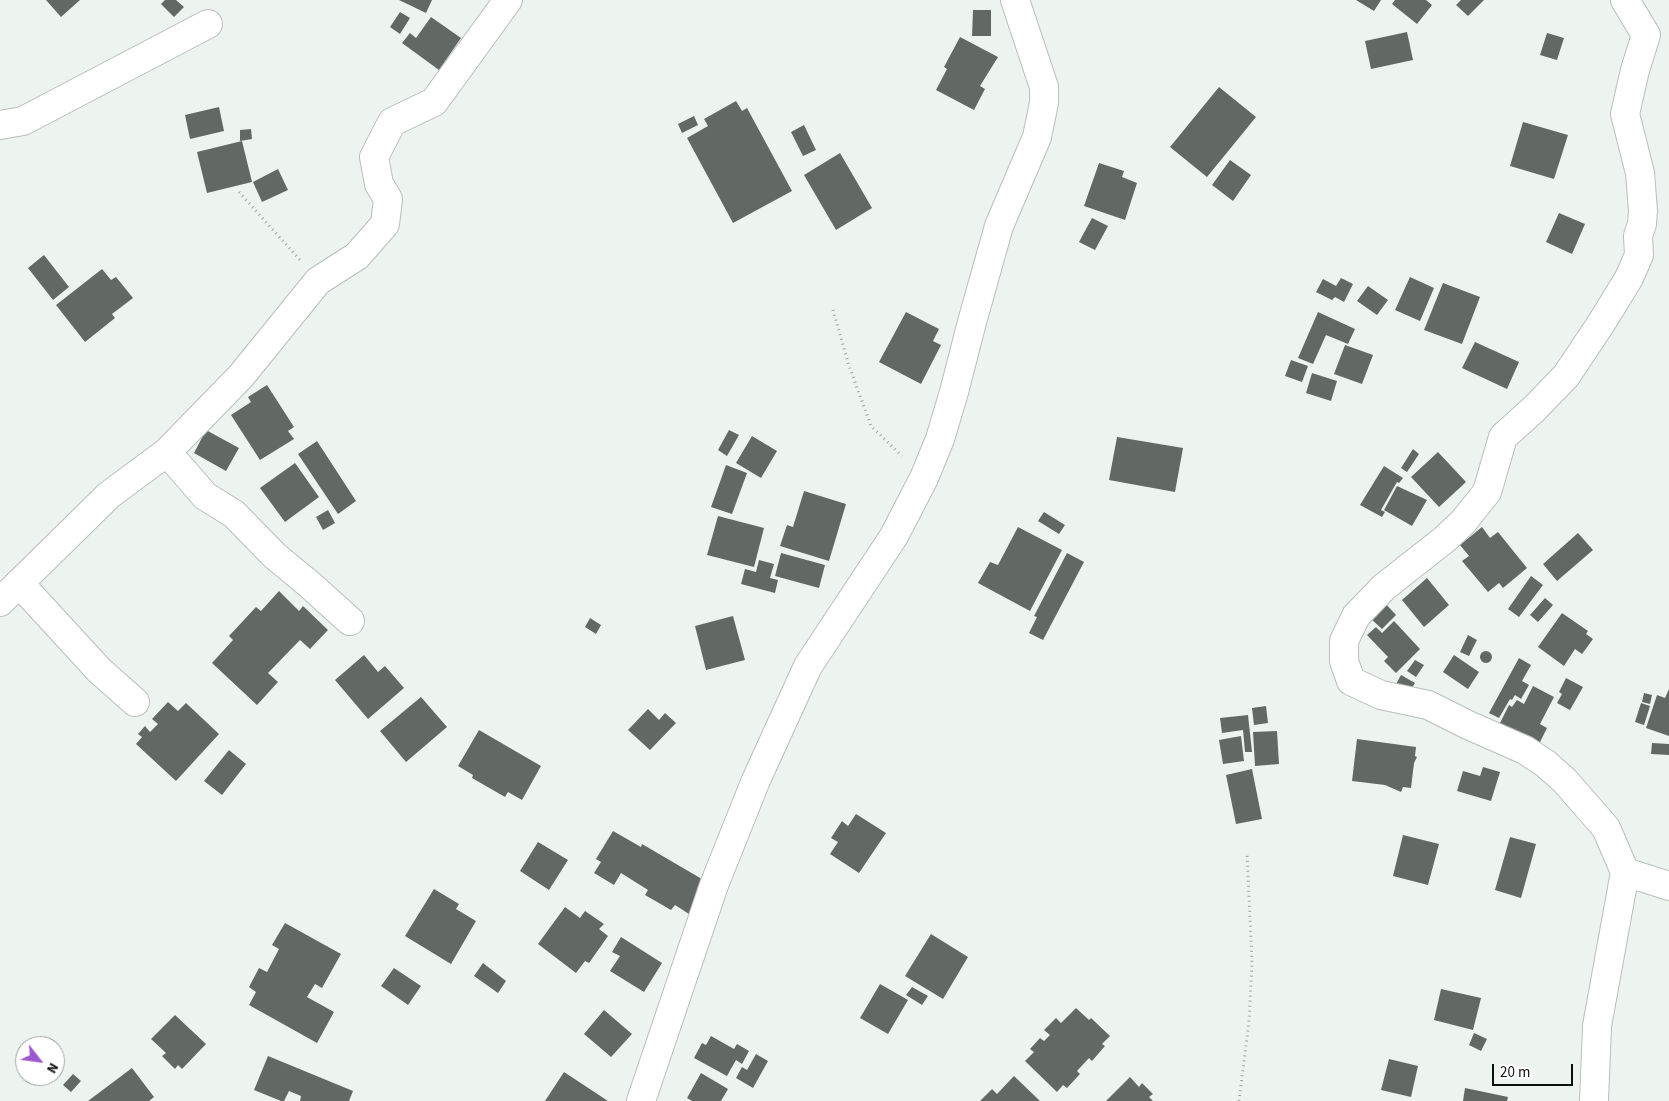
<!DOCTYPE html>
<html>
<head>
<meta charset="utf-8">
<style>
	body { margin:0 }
	#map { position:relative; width:1669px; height:1101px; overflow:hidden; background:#edf4ef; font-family:"Source Sans 3",sans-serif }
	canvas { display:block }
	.north { position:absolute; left:15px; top:1036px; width:50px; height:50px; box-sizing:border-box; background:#fff; border:1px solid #9e9f9e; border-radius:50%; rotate:120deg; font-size:14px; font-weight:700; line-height:20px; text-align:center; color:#0d0f0d }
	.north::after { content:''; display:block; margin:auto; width:18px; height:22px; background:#9c58cc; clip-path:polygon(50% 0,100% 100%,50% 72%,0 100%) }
	.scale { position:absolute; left:1492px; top:1064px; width:81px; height:22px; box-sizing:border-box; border:2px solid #0d0f0d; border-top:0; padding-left:6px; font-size:15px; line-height:18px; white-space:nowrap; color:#0d0f0d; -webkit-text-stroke:4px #fff; paint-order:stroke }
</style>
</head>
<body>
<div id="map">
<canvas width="1669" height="1101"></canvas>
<div class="north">N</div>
<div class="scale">20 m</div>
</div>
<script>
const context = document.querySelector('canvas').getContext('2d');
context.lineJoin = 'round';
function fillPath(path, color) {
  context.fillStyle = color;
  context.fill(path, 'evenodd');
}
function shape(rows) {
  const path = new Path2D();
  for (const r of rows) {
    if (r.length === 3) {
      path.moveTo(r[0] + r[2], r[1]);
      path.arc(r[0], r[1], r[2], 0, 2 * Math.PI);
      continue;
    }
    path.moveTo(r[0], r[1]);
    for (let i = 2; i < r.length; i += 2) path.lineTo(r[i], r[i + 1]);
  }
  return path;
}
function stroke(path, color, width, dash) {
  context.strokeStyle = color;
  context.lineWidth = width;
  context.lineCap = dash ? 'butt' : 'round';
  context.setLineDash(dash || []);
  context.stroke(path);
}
const building = shape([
	[46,0,80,0,61,17],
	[165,0,176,0,184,7,174,17,161,4],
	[399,0,432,0,426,13],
	[1356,0,1381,0,1374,11],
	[1395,0,1426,0,1432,5,1417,24,1392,4],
	[1461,0,1484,0,1468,16,1456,5],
	[973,10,991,10,991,36,972,36],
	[400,12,410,18,400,34,390,27],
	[431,17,461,38,439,70,402,43,410,33,416,38],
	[1407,32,1413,60,1371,69,1365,41],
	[1547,33,1564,38,1557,60,1540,55],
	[960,37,998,57,980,86,985,89,974,110,936,90,947,69,944,67],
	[1219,87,1256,117,1207,177,1170,147],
	[736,101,742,111,747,108,792,191,733,223,687,138,708,126,704,119],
	[219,107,224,131,190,139,185,115],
	[694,116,698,125,682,133,678,124],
	[1523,122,1568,135,1554,179,1510,166],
	[804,125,816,150,803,156,791,132],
	[251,129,252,139,240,141,240,130],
	[242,141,252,182,207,193,197,152],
	[840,153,872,208,836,230,804,175],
	[1230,160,1251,175,1233,201,1212,185],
	[1099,163,1124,171,1122,177,1137,183,1125,220,1084,206],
	[278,169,288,190,262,202,253,182],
	[1559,213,1585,224,1572,254,1546,242],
	[1092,218,1108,226,1095,250,1079,242],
	[44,255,69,287,53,300,28,268],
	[102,269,111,280,116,277,133,298,112,314,115,318,85,342,56,305],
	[1410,277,1434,288,1420,321,1395,310],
	[1341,278,1353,284,1344,302,1335,297,1332,300,1316,292,1323,279,1336,286],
	[1443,283,1480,297,1462,344,1424,330],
	[1368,286,1388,300,1377,315,1357,301],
	[906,312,939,329,933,341,941,345,921,384,879,362],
	[1318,312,1355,329,1348,344,1326,335,1313,364,1298,358],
	[1475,342,1519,362,1507,389,1462,368],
	[1345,345,1373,355,1362,384,1334,374],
	[1291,360,1308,366,1302,382,1285,376],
	[1312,373,1337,381,1331,401,1306,393],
	[267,385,294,427,288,431,294,439,260,460,231,415,251,402,248,397],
	[206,430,239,448,226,471,194,453],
	[729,430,739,435,727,456,718,450],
	[752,436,777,451,761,478,736,463],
	[1117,437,1183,448,1175,492,1109,480],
	[317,441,356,501,338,514,298,454],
	[1413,449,1419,454,1407,472,1401,468],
	[1438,452,1466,482,1439,507,1411,477],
	[295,463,319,497,285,522,260,488],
	[726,465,747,473,732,514,711,507],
	[1384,466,1403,478,1399,483,1397,482,1381,510,1385,512,1382,517,1360,505],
	[1397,486,1427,500,1412,526,1384,510],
	[804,491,846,504,829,561,780,546,787,525,793,527],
	[328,510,335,523,323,530,316,517],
	[1044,512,1065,525,1059,534,1038,521],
	[718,516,764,528,754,567,707,555],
	[1018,527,1062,550,1030,611,978,583,990,562,998,565],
	[1482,527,1490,538,1498,532,1527,568,1503,588,1499,583,1488,592,1462,561,1469,556,1460,545],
	[1578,533,1593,550,1557,581,1543,564],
	[781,553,825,565,819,588,775,576],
	[1067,553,1084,562,1043,640,1029,633,1037,617,1034,616],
	[759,560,774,564,770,578,778,580,775,593,741,584,745,569,756,572],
	[1531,576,1543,585,1519,617,1508,609],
	[1427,578,1449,605,1424,627,1402,600],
	[279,591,299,611,303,606,328,630,310,649,300,640,268,673,278,682,257,705,212,663,233,640,229,636,256,607,261,611],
	[1545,598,1553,605,1538,622,1530,615],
	[1385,603,1396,615,1382,629,1370,618],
	[1562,613,1588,631,1586,634,1593,639,1582,654,1575,649,1564,666,1538,647],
	[733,616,745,660,706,670,695,626],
	[590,618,601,625,596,634,585,627],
	[1394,621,1420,649,1396,673,1384,661,1388,657,1367,635,1376,627,1382,633],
	[1468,635,1477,640,1469,656,1460,652],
	[1486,657,6],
	[364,655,378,672,385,666,404,688,368,719,335,680],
	[1454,655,1479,672,1468,689,1443,672],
	[1519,658,1531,665,1522,681,1529,685,1521,699,1515,695,1512,700,1510,699,1499,718,1489,713],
	[1415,660,1424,665,1416,677,1407,671],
	[1401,675,1415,683,1410,691,1396,684],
	[1566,678,1583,687,1570,710,1557,703,1562,694,1559,692],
	[1533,686,1554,697,1540,724,1547,728,1536,750,1497,729,1509,705,1512,707,1517,700,1524,704],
	[1669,689,1669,736,1646,728,1657,695,1665,698],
	[1644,693,1652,695,1650,704,1642,702],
	[421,697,447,727,406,762,380,731],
	[168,702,178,711,186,703,219,734,176,781,136,744,142,737,138,734,145,726,150,732,158,724,152,719],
	[1641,703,1650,706,1644,725,1635,722],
	[1266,706,1268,723,1254,725,1252,708],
	[648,709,659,720,665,713,676,723,650,750,628,730],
	[1248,715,1252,752,1245,752,1243,730,1222,733,1220,718],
	[479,730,541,766,522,800,508,792,505,797,472,778,473,775,458,766],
	[1277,731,1279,764,1255,766,1253,732],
	[1241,736,1244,761,1223,764,1219,740],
	[1357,739,1416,747,1415,756,1417,757,1414,763,1411,788,1403,787,1401,792,1385,785,1352,781],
	[1652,743,1669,744,1669,755,1651,754],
	[229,750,246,764,222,795,204,781],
	[1483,767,1500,772,1491,801,1457,791,1463,771,1480,776],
	[1252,769,1262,819,1236,824,1226,775],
	[856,814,886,833,859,873,830,854,838,842,831,838,842,821,848,826],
	[613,831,641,847,642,844,707,882,689,914,675,905,671,910,645,895,648,890,621,873,614,885,594,873,601,862,596,859],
	[1403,835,1439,844,1428,885,1393,876],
	[1510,837,1536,844,1521,898,1495,890],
	[538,842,568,860,549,890,520,871],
	[434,889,459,904,456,909,476,921,451,964,405,936],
	[565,907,580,918,585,911,604,924,599,929,608,936,589,963,585,961,576,973,538,944],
	[285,923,341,954,322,988,315,984,307,997,334,1012,317,1043,249,1005,256,992,249,987,259,968,267,972,279,949,272,945],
	[931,934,968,957,943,999,905,976],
	[621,937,662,963,644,992,610,971,620,956,612,952],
	[483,963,506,981,498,993,474,976],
	[394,968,421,986,408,1005,381,986],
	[880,984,908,1000,888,1034,860,1018],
	[912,987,928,996,922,1005,906,995],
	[1441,989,1481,998,1473,1030,1434,1020],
	[1076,1008,1089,1020,1091,1018,1110,1036,1102,1044,1105,1046,1092,1061,1089,1058,1077,1071,1080,1074,1067,1088,1063,1085,1057,1092,1025,1061,1034,1052,1030,1049,1040,1038,1044,1041,1050,1035,1044,1030,1056,1018,1061,1023],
	[604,1010,632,1034,611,1057,584,1034],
	[175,1015,206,1044,182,1069,178,1065,175,1069,162,1056,166,1053,151,1039],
	[1474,1033,1487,1039,1481,1051,1469,1045],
	[711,1036,734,1049,737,1044,749,1051,742,1064,736,1060,727,1076,694,1058,702,1043,706,1045],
	[756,1054,768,1061,753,1088,736,1078,742,1067,747,1070],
	[268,1056,353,1091,349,1101,300,1101,301,1096,289,1091,284,1101,281,1101,254,1090],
	[1389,1059,1418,1066,1411,1097,1381,1090],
	[132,1068,154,1097,149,1101,88,1101],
	[564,1072,608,1101,545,1101],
	[701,1073,728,1089,721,1101,692,1101,687,1098],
	[73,1074,81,1081,71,1092,63,1085],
	[1014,1076,1040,1101,980,1101,992,1089,997,1094],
	[1130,1077,1139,1087,1142,1083,1153,1094,1149,1097,1153,1101,1106,1101],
	[1465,1088,1508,1097,1507,1101,1463,1101]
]);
const path = shape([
	[239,192,300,260],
	[833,310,849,366,871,426,902,456],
	[1239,1101,1249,1022,1252,963,1247,852]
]);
const minor = shape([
	[1625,0,1646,35,1635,70,1625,114,1640,173,1643,211,1642,224,1638,236,1639,255,1629,278,1602,322,1566,376,1534,409,1503,437,1487,492,1463,522,1445,539,1384,587,1356,616,1344,641,1344,661,1351,681,1381,695,1428,705,1468,725,1525,750,1546,764,1565,781,1606,828,1625,872,1669,886],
	[0,125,23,121,208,24],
	[167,452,205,496,234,514,275,556,309,584,350,621],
	[20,584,99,670,135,702],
	[0,602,109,495,167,452,241,376,318,281,357,256,385,224,388,199,379,184,374,157,392,122,434,102,508,0],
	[641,1101,714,885,756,780,808,666,894,536,924,478,940,439,954,392,972,322,999,226,1037,137,1044,103,1044,87,1015,0],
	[1594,1101,1597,1026,1625,872]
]);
fillPath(building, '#626864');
stroke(minor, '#b8beba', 30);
stroke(path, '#9fa4a0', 3, [1, 4]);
stroke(minor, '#fff', 28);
</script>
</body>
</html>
